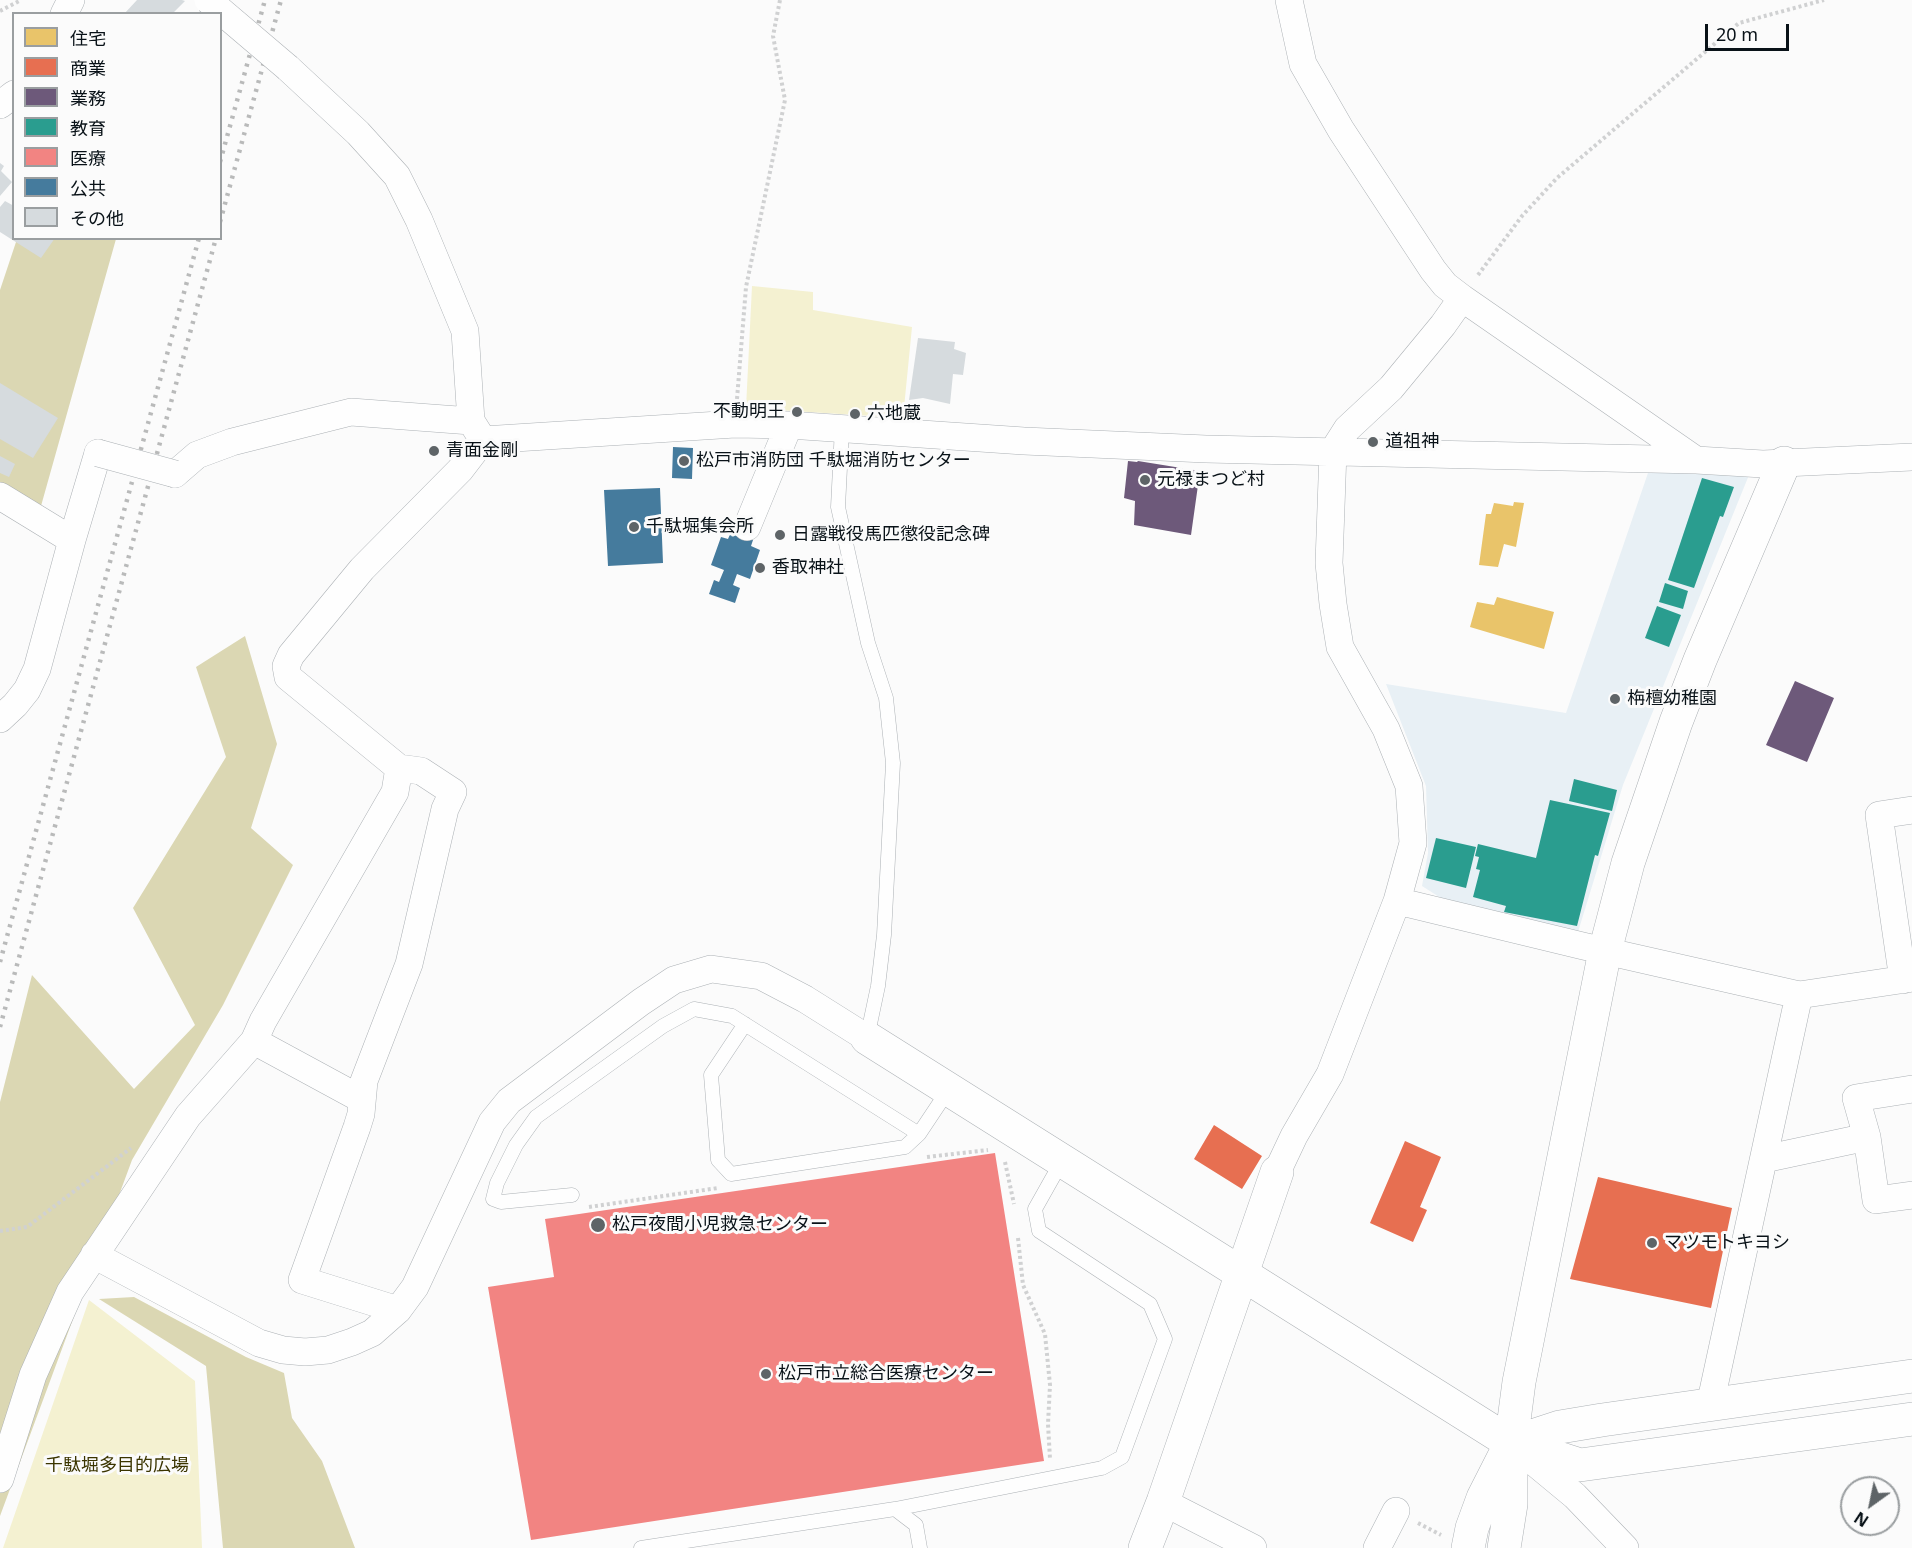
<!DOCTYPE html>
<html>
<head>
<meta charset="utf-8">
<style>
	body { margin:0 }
	#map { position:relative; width:1912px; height:1548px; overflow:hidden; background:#fbfbfb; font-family:"Noto Sans","Noto Sans JP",sans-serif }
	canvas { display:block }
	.legend { position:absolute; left:12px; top:12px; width:210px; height:228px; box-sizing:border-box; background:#fbfbfb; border:2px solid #9a9ea0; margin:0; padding:8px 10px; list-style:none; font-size:18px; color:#091218 }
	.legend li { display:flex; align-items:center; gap:12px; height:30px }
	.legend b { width:30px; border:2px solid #9a9ea0 }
	.north { position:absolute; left:1840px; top:1476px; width:60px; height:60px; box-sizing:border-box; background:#fbfbfb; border:2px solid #9a9ea0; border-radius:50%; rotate:213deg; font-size:16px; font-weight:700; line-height:24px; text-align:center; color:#091218 }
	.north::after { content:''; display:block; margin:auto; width:21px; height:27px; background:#5e6467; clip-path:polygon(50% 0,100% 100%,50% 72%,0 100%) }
	.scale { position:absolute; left:1705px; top:24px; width:84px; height:27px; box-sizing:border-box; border:3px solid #091218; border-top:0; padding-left:8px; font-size:18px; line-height:21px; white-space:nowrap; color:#091218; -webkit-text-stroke:4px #fbfbfb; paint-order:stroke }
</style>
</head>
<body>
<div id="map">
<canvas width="1912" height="1548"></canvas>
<ul class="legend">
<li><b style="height:16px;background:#e9c46a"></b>住宅</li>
<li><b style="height:16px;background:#e76f51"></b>商業</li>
<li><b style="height:16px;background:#6d597a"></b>業務</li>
<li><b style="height:16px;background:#2a9d8f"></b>教育</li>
<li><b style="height:16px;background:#f28482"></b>医療</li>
<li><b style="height:16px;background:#457b9d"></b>公共</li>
<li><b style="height:16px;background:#d6dbde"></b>その他</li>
</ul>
<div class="north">N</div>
<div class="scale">20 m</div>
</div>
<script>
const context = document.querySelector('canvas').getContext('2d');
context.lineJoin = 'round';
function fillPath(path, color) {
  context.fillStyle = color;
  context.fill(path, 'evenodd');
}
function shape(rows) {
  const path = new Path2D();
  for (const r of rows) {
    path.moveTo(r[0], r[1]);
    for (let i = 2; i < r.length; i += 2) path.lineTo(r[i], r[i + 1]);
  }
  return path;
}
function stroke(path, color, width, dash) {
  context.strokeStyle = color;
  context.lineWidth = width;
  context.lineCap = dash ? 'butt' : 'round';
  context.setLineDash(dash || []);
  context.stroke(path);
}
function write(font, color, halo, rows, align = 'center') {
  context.font = font + ' "Noto Sans","Noto Sans JP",sans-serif';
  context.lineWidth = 6;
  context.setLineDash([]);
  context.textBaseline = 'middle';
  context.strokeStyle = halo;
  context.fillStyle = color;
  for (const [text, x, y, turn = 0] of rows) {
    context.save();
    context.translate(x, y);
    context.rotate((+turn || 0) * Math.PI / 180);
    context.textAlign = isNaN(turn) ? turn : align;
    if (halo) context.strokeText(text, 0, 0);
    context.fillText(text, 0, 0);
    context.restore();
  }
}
const built = shape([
	[1649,470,1749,475,1623,785,1578,932,1444,900,1422,886,1428,853,1426,786,1386,684,1566,713]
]);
const green = shape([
	[752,286,813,292,813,310,912,327,903,418,746,408],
	[89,1300,195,1381,202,1548,3,1548]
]);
const forest = shape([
	[17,239,116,239,41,506,0,483,0,290],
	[245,636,277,744,251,828,293,865,223,1005,132,1160,0,1516,0,1102,32,975,134,1089,195,1025,133,908,226,757,196,667],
	[134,1297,246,1357,284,1373,292,1418,322,1461,355,1548,223,1548,206,1366,99,1299]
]);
const homes = shape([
	[1514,502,1524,503,1516,547,1504,544,1498,567,1479,565,1486,514,1491,514,1494,503,1513,506],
	[1497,597,1554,612,1544,649,1470,627,1477,602,1494,605]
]);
const shops = shape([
	[1214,1125,1262,1156,1242,1189,1194,1159],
	[1405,1141,1441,1157,1420,1207,1427,1210,1413,1242,1370,1223],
	[1598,1177,1732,1208,1711,1308,1570,1279]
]);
const offices = shape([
	[1128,461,1137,462,1138,461,1200,471,1191,535,1134,525,1135,501,1124,498],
	[1795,681,1834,698,1807,762,1766,745]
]);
const schools = shape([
	[1702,478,1734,487,1723,517,1720,516,1694,588,1668,580],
	[1665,583,1688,591,1683,609,1659,602],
	[1657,606,1681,615,1669,647,1645,638],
	[1574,779,1617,790,1612,811,1569,801],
	[1550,800,1610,813,1598,856,1595,855,1577,926,1504,912,1506,906,1473,897,1480,870,1476,869,1479,857,1475,856,1478,844,1536,858],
	[1436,838,1476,847,1466,888,1426,878]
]);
const health = shape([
	[995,1153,1044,1461,531,1540,488,1287,554,1277,545,1219]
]);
const public = shape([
	[673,447,693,448,692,479,672,478],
	[660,488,663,563,608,566,604,490],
	[731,532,753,540,751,546,760,550,750,579,737,574,733,585,740,588,735,603,709,594,714,580,719,582,724,570,711,565,721,537,728,539]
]);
const building = shape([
	[137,0,182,0,185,1,172,14,124,14],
	[0,163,4,166,1,171,12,182,0,196],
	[5,201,14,206,14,238,55,238,41,258,0,232,0,207],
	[918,338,955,342,954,349,966,353,963,375,953,374,950,404,923,398,909,400],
	[0,383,58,418,33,458,0,439],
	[0,456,15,464,9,477,0,473]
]);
const path = shape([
	[0,11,21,0],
	[1478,275,1522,216,1557,178,1739,23,1824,0],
	[737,399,746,287,785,100,773,36,780,0],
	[927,1157,988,1150],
	[1005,1162,1014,1204],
	[589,1207,718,1188],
	[0,1231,27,1227,131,1148],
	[1018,1238,1023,1285,1045,1334,1050,1385,1048,1424,1050,1459],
	[1418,1523,1441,1535]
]);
const lane = shape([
	[842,428,838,507,868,643,886,698,893,763,884,935,878,986,867,1038],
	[745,1024,711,1075,718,1160,731,1174,905,1147,919,1134],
	[572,1195,501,1202,493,1199,497,1183,516,1145,536,1117,663,1026,694,1009,732,1016,919,1134,949,1089],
	[895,1509,1102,1468,1122,1457,1165,1339,1150,1304,1039,1231,1035,1209,1062,1161],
	[641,1548,895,1509,916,1525,920,1548]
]);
const street = shape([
	[64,14,71,0],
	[288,68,358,133,397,176,419,220,465,331,471,421,483,440],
	[0,105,14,94],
	[1462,298,1696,460,1763,464,1912,457],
	[175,474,197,455,232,442,351,412,471,421],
	[0,496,72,540,98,453],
	[747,527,789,425],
	[0,719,15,705,27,690,37,669,72,540],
	[1397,901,1583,946,1799,995,1912,978],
	[1903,980,1879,815,1912,810],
	[254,1041,361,1099],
	[1912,1089,1856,1098,1867,1137,1876,1200,1912,1195],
	[1764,1159,1867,1137],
	[1277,1172,1294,1136,1330,1074,1397,901,1413,843,1409,786,1386,729,1340,647,1333,604,1329,563,1333,451,1347,429,1391,388,1443,325,1462,298,1445,285,1433,270,1341,130,1303,64,1289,0],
	[94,1255,259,1343,283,1350,305,1352,328,1350,352,1342,372,1333,398,1310,415,1287,492,1122,509,1101,641,1002,674,980,711,969,761,976,805,999,867,1038],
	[398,1310,302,1280,357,1127,361,1114,364,1081,409,964,445,809,453,792,421,771,399,768],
	[1710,1405,1799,995],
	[1517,1448,1575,1496,1625,1548],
	[0,1479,33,1375,70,1292,188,1116,254,1041,263,1021,395,792,399,768,288,677,286,666,291,655,362,569,460,470,483,440,735,424,789,425,1024,441,1206,449,1696,460],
	[1163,1502,1253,1548],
	[1377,1548,1396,1511]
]);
const secondary = shape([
	[867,1038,1511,1443,1580,1465,1912,1419],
	[1145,1548,1163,1502,1277,1172],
	[1468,1548,1472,1528,1483,1498,1511,1443,1560,1427,1602,1420,1912,1376],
	[1504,1548,1511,1504,1511,1443,1519,1382,1605,951,1628,863,1676,722,1700,660,1784,463]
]);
const rail = shape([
	[220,162,265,0],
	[220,222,281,0],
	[0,962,199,238],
	[0,1027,216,238]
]);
const streetBridge = shape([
	[208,0,288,68],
	[98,453,175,474]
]);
const markers = [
	[797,412,6,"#5e6467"],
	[855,414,6,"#5e6467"],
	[1373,442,6,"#5e6467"],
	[434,451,6,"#5e6467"],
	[684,461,6,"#5e6467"],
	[1145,480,6,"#5e6467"],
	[634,527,6,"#5e6467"],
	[780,535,6,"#5e6467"],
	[760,568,6,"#5e6467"],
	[1615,699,6,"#5e6467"],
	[598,1225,8,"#5e6467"],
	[1652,1243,6,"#5e6467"],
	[766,1374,6,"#5e6467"]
];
const poiNames = [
	["不動明王",785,412,"right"],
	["六地蔵",867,414],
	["道祖神",1385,442],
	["青面金剛",446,451],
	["松戸市消防団 千駄堀消防センター",696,461],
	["元禄まつど村",1157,480],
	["千駄堀集会所",646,527],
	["日露戦役馬匹懲役記念碑",792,535],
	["香取神社",772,568],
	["栴檀幼稚園",1627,699],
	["松戸夜間小児救急センター",612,1225],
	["マツモトキヨシ",1664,1243],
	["松戸市立総合医療センター",778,1374]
];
const parkNames = [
	["千駄堀多目的広場",117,1466]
];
fillPath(built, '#e8f0f5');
fillPath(green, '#f4f1d1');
fillPath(forest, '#dbd7b3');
fillPath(homes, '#e9c46a');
fillPath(shops, '#e76f51');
fillPath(offices, '#6d597a');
fillPath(schools, '#2a9d8f');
fillPath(health, '#f28482');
fillPath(public, '#457b9d');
fillPath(building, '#d6dbde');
stroke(lane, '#acb1b5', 15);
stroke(street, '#acb1b5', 28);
stroke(secondary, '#acb1b5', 34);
stroke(path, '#d0d1d2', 4, [3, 3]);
stroke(lane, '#fefefe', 14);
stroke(street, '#fefefe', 27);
stroke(secondary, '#fefefe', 33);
stroke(rail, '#b9baba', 4.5, [3, 6]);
stroke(streetBridge, '#acb1b5', 28, []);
stroke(streetBridge, '#fefefe', 27);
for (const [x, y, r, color] of markers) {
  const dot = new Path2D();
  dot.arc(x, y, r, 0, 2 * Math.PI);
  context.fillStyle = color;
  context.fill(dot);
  stroke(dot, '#fbfbfb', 2);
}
write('18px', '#091218', '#fbfbfb', poiNames, 'left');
write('18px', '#3b3500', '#fbfbfb', parkNames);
</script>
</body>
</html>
